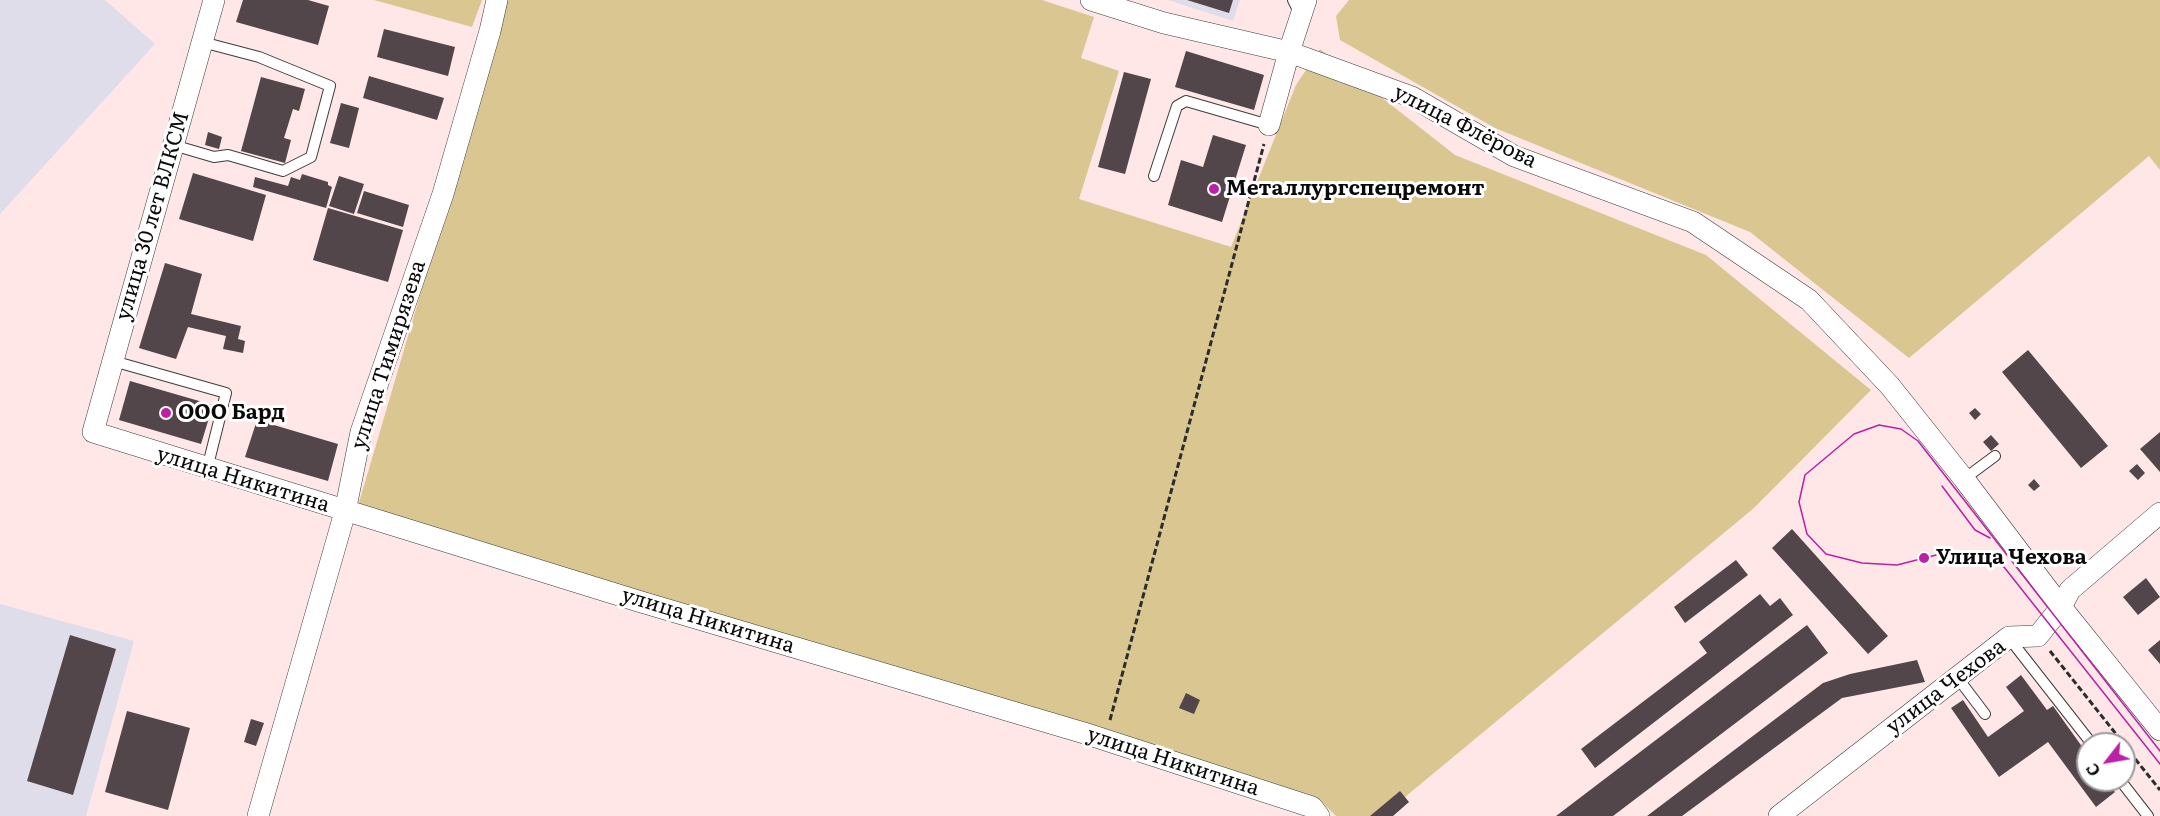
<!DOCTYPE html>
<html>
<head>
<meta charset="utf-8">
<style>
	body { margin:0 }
	#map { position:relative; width:2160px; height:816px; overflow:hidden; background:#ffe6e7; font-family:Literata,serif }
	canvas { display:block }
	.north { position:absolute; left:2076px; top:732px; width:60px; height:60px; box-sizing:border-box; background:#fff; border:2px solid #9d9d9d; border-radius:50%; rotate:239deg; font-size:16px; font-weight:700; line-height:24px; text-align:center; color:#0a0a0a }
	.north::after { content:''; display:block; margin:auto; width:21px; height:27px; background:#ba21a6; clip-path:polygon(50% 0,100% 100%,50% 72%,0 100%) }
</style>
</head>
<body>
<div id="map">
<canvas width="2160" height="816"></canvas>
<div class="north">С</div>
</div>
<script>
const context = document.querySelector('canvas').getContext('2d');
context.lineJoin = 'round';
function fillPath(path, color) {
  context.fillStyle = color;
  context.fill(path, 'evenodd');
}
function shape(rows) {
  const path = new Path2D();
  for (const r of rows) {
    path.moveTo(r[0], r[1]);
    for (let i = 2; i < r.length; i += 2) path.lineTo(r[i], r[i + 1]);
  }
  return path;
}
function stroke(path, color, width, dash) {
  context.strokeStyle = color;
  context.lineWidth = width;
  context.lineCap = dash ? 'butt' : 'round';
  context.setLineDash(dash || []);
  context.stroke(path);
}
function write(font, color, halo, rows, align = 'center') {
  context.font = font + ' Literata,serif';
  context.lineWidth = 6;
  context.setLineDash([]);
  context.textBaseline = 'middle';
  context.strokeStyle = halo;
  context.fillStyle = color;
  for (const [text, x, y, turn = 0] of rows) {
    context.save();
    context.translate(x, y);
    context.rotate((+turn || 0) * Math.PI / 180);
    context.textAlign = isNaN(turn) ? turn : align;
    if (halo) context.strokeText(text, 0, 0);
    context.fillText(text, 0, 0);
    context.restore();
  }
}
const industrial = shape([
	[0,0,105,0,155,44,0,214],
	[1168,0,1240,0,1233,21],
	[0,604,134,641,86,816,0,816]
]);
const forest = shape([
	[374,0,482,0,472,27],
	[507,0,1042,0,1094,17,1081,58,1119,71,1079,199,1231,247,1296,85,1320,49,1455,155,1706,255,1871,390,1754,508,1382,816,1336,816,1317,797,358,506],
	[1349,0,2160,0,2160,170,2149,156,1909,358,1750,232,1495,128,1340,40,1336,16]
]);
const building = shape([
	[243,0,308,0,329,6,318,45,236,22],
	[1187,0,1233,0,1229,13],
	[384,29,455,47,448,76,377,57],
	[1186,51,1264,75,1254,110,1175,87],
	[1124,72,1151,79,1125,174,1098,167],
	[369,76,444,98,437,120,363,98],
	[261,77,305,89,299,111,293,109,284,138,291,140,285,163,241,151],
	[341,103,359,108,349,148,330,143],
	[208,132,222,137,219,149,205,145],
	[1213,135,1246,145,1222,222,1168,205,1181,160,1203,167],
	[193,173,266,195,253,241,179,219],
	[302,174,328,182,328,185,332,187,326,208,253,187,255,177,288,186,291,177,300,180],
	[339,176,364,184,354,214,329,206],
	[364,191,409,205,403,227,357,213],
	[328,208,403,230,388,282,313,260],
	[165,263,202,274,191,314,241,326,238,339,245,341,243,353,223,349,226,336,188,327,176,359,139,348],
	[2028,350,2108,446,2081,468,2002,372],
	[130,381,213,405,201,444,119,420],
	[1975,408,1981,414,1975,420,1969,413],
	[257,420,338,444,328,481,245,457],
	[2160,432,2160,472,2140,449],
	[1991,435,1999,444,1991,451,1983,442],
	[2137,464,2145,473,2138,480,2129,471],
	[2034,479,2040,486,2034,491,2028,485],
	[1792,529,1888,636,1868,654,1772,548],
	[1736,560,1748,575,1685,623,1674,607],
	[2146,578,2160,597,2138,615,2123,597],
	[1760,594,1770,606,1780,598,1793,615,1595,768,1581,749,1707,653,1699,642],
	[1807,625,1828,653,1613,816,1556,816],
	[70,635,116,649,73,795,27,781],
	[2160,640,2160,664,2148,650],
	[1917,660,1925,682,1842,698,1682,816,1647,816,1823,683,1850,674],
	[2021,675,2047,710,2053,706,2088,755,2088,780,2106,780,2115,792,2096,807,2048,742,1999,777,1951,708,1963,700,1988,737,2024,711,2006,687],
	[1186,693,1200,700,1194,714,1179,708],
	[127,711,190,728,168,810,105,792],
	[251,719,264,723,256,746,244,742],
	[1400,791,1409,802,1393,816,1370,816]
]);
const path = shape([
	[2050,651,2124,744],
	[1110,720,1264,144],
	[2124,745,2160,790]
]);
const service = shape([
	[1293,0,1301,16],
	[173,145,214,157,228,155,283,171,311,157,330,86,259,57,202,42],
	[1154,176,1177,106,1186,101,1269,125],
	[113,361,226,393,207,469],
	[1964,479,1995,456],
	[2009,638,2092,744],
	[1957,677,1985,714],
	[2120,780,2148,816]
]);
const minor = shape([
	[214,0,93,432,638,601,1084,733,1312,807,1319,816],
	[1091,0,1164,23,1289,52,1412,97,1514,156,1693,222,1809,300,1890,386,1964,479,2061,607,2160,730],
	[1269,125,1289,52,1306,0],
	[258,816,345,512,361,432,443,194,490,31,497,0],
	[1779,816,2009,637,2038,636,2061,607,2070,590,2160,513]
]);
const tram = shape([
	[1942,486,1975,530,1990,538],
	[2160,751,1918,441,1901,429,1879,425,1854,434,1805,475,1799,502,1807,534,1826,554,1862,563,1897,565,1948,552,1974,552,2004,567,2160,764]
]);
const markers = [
	[1214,189,6,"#ba21a6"],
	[166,413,6,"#ba21a6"],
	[1924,558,6,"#ba21a6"]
];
const streetNames = [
	["улица Флёрова",1465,127,27],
	["улица 30 лет ВЛКСМ",153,216,-74],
	["улица Тимирязева",389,355,-72],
	["улица Никитина",243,480,17],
	["улица Никитина",708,621,17],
	["улица Чехова",1946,687,-37],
	["улица Никитина",1173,762,18]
];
const poiNames = [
	["Металлургспецремонт",1226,189],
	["ООО Бард",178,413],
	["Улица Чехова",1936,558]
];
fillPath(industrial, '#dedde9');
fillPath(forest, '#d9c690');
fillPath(building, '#52464b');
stroke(service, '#3d3d3d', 12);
stroke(minor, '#3d3d3d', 22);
stroke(path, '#2c2c2c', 3, [6, 3]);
stroke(service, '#fff', 10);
stroke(minor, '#fff', 21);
stroke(tram, '#ba21a6', 1.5);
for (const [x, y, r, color] of markers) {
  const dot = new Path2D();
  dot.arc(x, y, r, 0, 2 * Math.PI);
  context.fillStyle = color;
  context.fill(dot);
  stroke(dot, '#fff', 2);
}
write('21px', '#0a0a0a', '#fff', streetNames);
write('bold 21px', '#0a0a0a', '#fff', poiNames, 'left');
</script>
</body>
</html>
